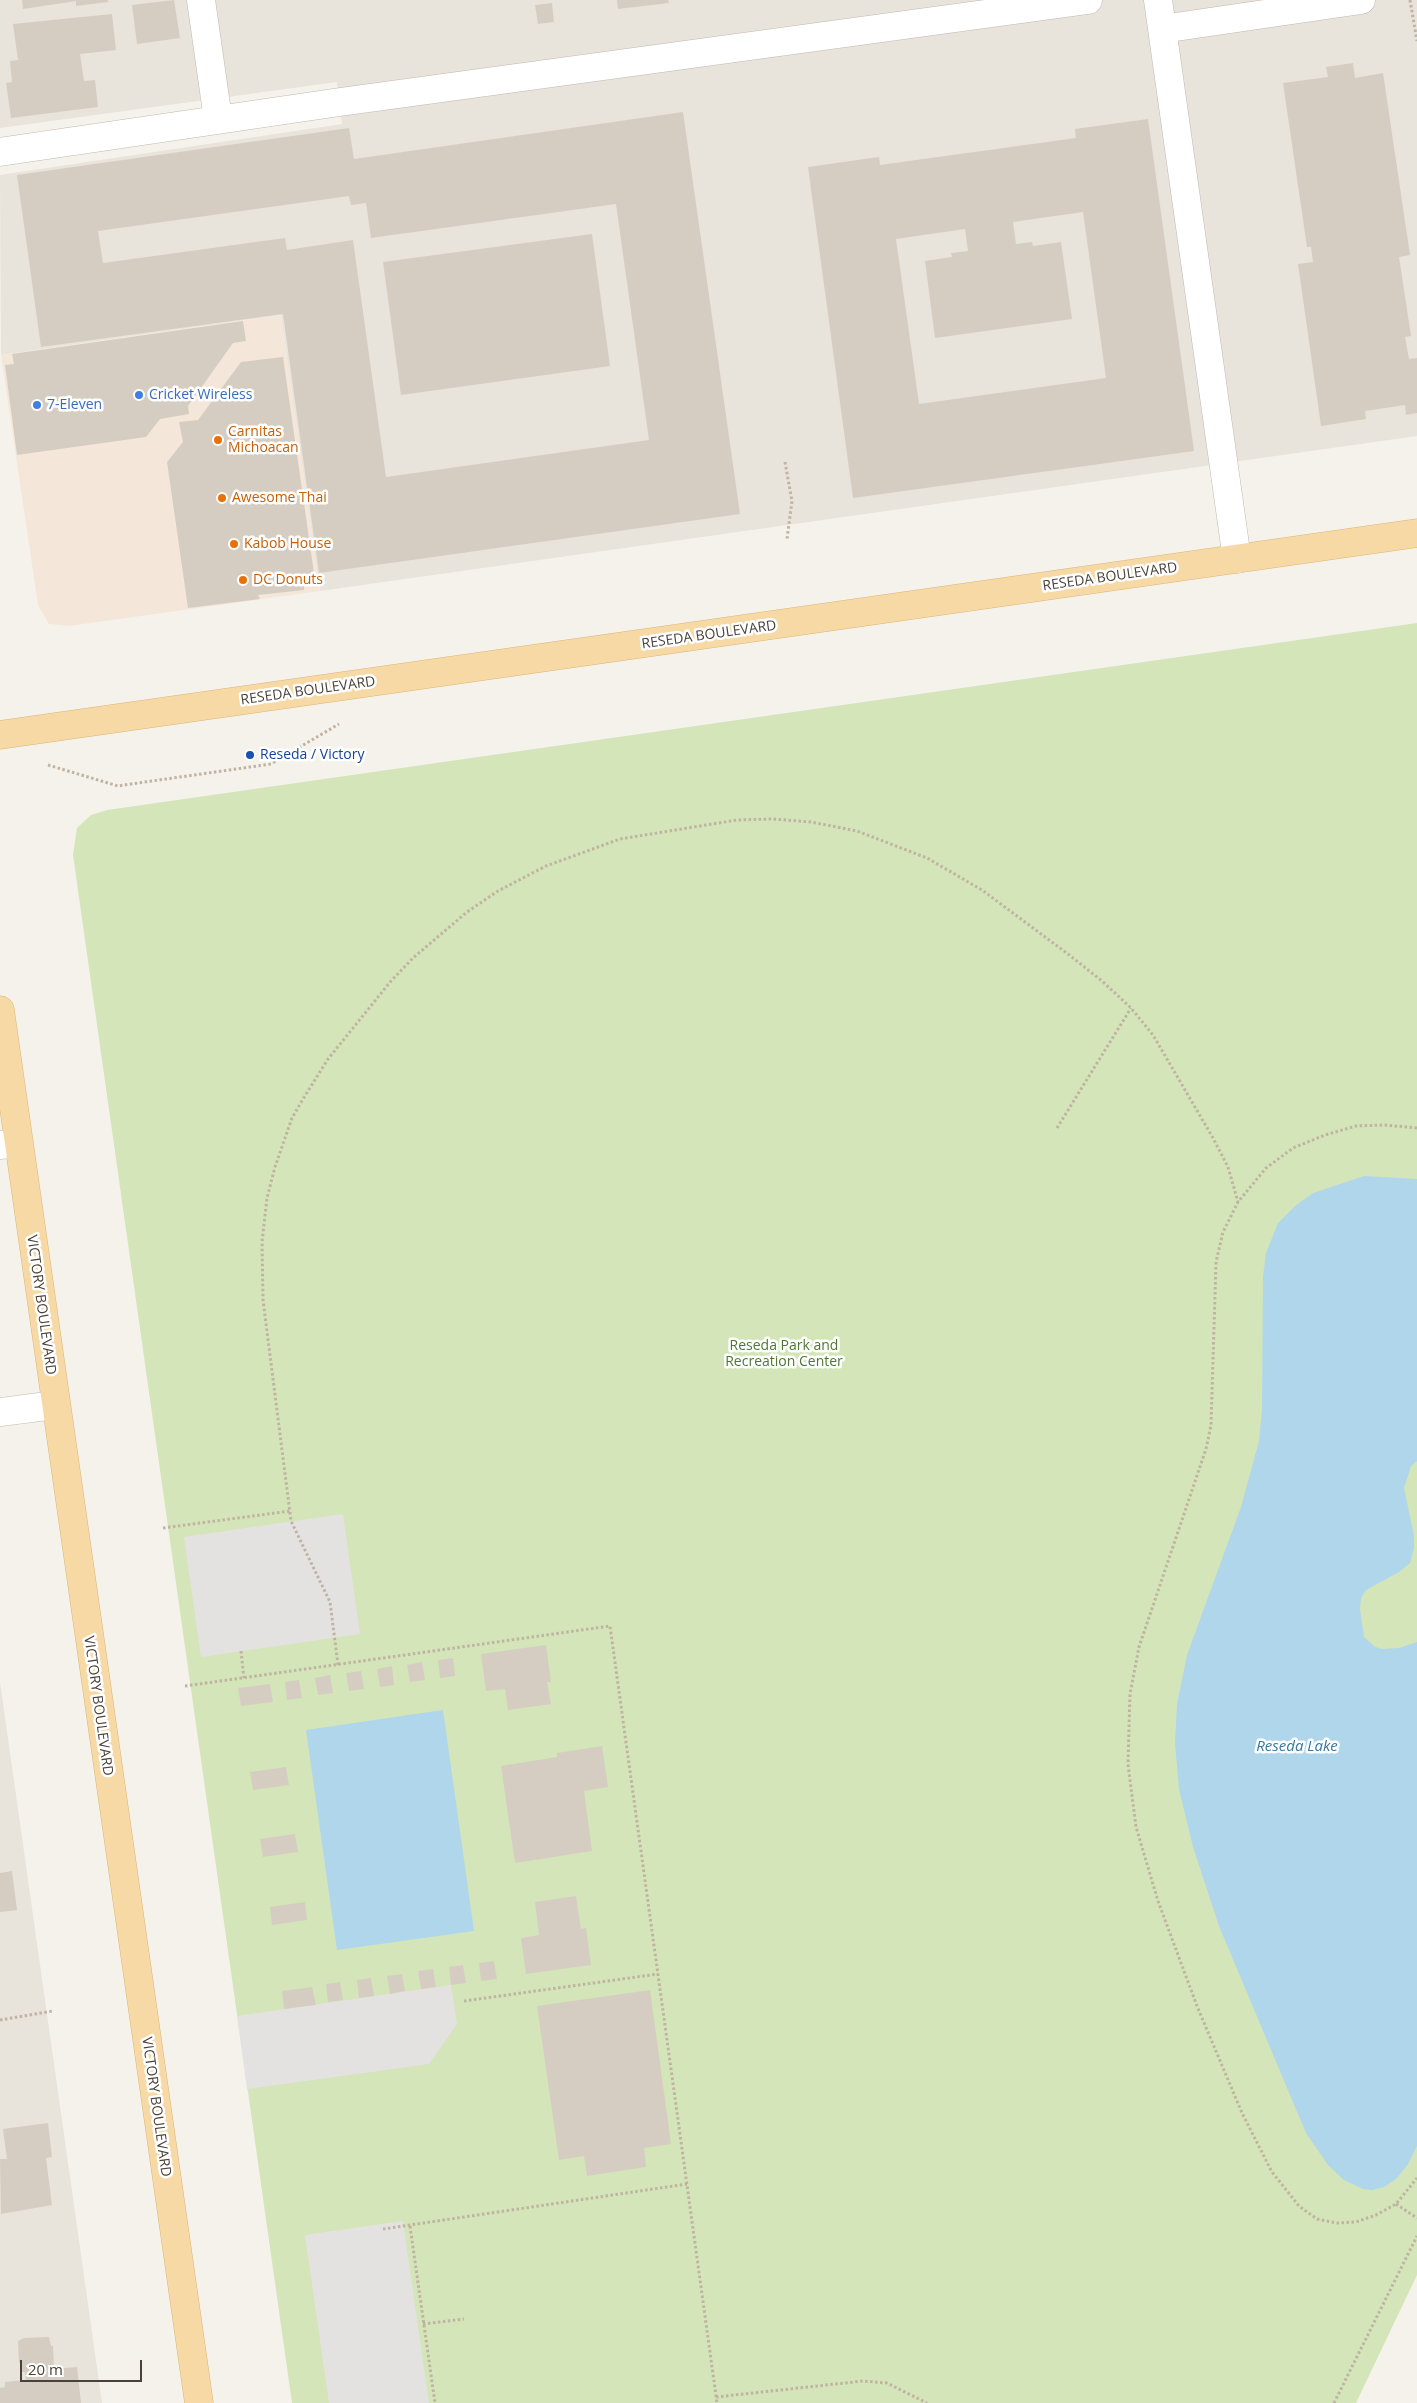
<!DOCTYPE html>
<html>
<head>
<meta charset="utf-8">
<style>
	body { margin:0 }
	#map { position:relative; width:1417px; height:2403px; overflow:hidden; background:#f5f2ec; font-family:"Open Sans",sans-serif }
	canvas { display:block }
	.scale { position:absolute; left:20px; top:2360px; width:122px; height:22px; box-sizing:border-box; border:2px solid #49423a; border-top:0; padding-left:6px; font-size:15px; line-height:18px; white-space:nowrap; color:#49423a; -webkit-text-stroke:4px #fff; paint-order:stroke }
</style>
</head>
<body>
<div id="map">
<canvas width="1417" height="2403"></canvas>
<div class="scale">20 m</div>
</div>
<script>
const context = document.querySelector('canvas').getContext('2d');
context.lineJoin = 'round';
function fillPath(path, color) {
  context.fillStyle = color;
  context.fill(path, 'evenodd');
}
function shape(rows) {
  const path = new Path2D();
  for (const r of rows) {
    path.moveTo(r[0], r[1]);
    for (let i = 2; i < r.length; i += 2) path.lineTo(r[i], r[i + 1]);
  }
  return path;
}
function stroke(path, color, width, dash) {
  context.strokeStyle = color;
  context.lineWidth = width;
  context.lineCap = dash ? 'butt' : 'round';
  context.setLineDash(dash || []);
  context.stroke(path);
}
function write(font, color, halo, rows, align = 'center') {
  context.font = font + ' "Open Sans",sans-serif';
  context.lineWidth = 5;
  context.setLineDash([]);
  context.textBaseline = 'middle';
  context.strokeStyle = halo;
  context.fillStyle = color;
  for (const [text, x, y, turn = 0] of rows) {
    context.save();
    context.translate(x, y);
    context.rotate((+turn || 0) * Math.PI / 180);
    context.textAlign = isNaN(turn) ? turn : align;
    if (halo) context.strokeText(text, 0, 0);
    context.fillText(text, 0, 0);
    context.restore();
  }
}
const residential = shape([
	[0,0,1417,0,1417,436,320,591,281,315,1,355,0,175,342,124,337,82,0,128],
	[0,1682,102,2403,0,2403]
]);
const commercial = shape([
	[281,315,320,591,69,626,49,624,38,605,1,355]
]);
const green = shape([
	[1417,623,1417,2275,1356,2403,292,2403,73,855,77,828,91,815,107,810]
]);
const parking = shape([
	[343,1514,360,1634,201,1657,184,1537],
	[451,1985,457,2024,429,2064,247,2089,237,2016],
	[403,2221,429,2403,329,2403,305,2235]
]);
const water = shape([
	[1364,1176,1417,1179,1417,1461,1411,1466,1404,1488,1414,1536,1414,1548,1410,1563,1399,1572,1366,1590,1361,1598,1360,1609,1364,1637,1375,1647,1383,1649,1399,1648,1417,1642,1417,2146,1408,2164,1396,2179,1384,2187,1372,2190,1363,2189,1344,2180,1328,2165,1306,2133,1219,1926,1193,1847,1179,1789,1175,1743,1177,1704,1187,1655,1241,1507,1259,1441,1262,1410,1263,1277,1266,1253,1278,1223,1295,1206,1313,1193],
	[443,1710,474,1931,337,1950,306,1730]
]);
const building = shape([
	[22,0,108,0,108,2,76,6,76,1,23,9],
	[174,0,180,38,137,44,132,5],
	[617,0,668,0,669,3,618,9],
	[552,3,554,22,538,24,535,5],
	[112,14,116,50,80,54,84,81,95,80,98,107,11,118,6,83,12,82,10,61,18,60,13,24],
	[1353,63,1355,78,1383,73,1410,255,1399,257,1411,336,1405,337,1409,359,1417,358,1417,413,1406,415,1405,405,1365,411,1366,419,1321,426,1298,264,1313,262,1311,247,1307,247,1283,83,1328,77,1326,67],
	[683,112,740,514,319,573,283,314,41,347,17,175,349,128,354,159],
	[349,196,351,205,366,203,371,238,616,204,649,440,386,477,353,240,287,250,285,238,103,263,98,231],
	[1148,119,1194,451,853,498,808,167,879,157,880,165,1076,138,1075,129],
	[1083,212,1106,378,919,404,896,239,965,229,968,251,951,253,952,257,925,261,935,338,1072,319,1061,242,1033,246,1032,242,1016,244,1013,222],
	[592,234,610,366,401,395,383,262],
	[243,321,246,341,233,343,188,406,189,414,160,419,146,437,17,455,5,365,14,364,12,354],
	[283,357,315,580,304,582,304,590,258,595,260,599,188,608,167,462,183,442,179,422,198,420,241,362],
	[546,1645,551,1682,547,1682,551,1704,508,1710,505,1689,486,1691,481,1654],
	[453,1658,455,1676,440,1678,438,1660],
	[422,1662,425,1680,410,1682,407,1665],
	[392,1666,394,1685,380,1687,377,1669],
	[361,1671,364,1689,349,1691,346,1673],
	[330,1675,333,1693,318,1695,315,1678],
	[299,1680,302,1698,287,1700,285,1682],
	[270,1684,273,1702,241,1706,238,1688],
	[602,1746,608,1787,584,1791,592,1851,515,1863,501,1766,557,1757,557,1753],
	[286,1767,289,1785,253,1790,250,1772],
	[295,1834,298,1852,263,1857,260,1839],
	[12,1871,17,1910,0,1912,0,1873],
	[576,1896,581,1929,586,1928,591,1965,526,1974,521,1938,539,1935,535,1902],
	[305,1902,307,1920,272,1925,270,1907],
	[494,1961,497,1979,481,1981,479,1963],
	[463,1965,466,1983,451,1985,449,1967],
	[433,1969,436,1987,421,1989,418,1971],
	[402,1974,405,1991,390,1994,387,1976],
	[371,1978,374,1996,359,1998,357,1980],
	[340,1982,343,2000,328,2002,326,1984],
	[312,1987,316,2005,284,2009,282,1991],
	[650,1990,671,2144,644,2148,646,2167,587,2176,584,2156,559,2160,537,2006],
	[48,2123,52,2157,46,2158,52,2205,1,2214,0,2159,7,2159,3,2129],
	[49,2337,51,2346,53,2346,54,2369,77,2367,81,2403,0,2403,0,2388,5,2387,5,2382,26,2380,25,2372,22,2372,21,2363,19,2363,18,2341,24,2338]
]);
const path = shape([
	[1410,0,1417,41],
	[785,462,792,501,787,539],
	[48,765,118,786,131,784,271,764,339,724],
	[1057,1128,1131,1008],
	[1417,1128,1385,1125,1356,1126,1325,1135,1293,1148,1266,1168,1238,1202,1223,1232,1216,1262,1211,1425,1206,1449,1139,1647,1130,1694,1128,1764,1136,1827,1158,1901,1197,2006,1242,2113,1272,2172,1299,2206,1317,2219,1337,2223,1356,2222,1376,2215,1396,2204,1417,2178],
	[163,1528,290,1511],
	[241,1651,244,1678],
	[338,1665,330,1602,291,1521,263,1300,262,1242,267,1198,275,1167,292,1118,303,1099,328,1059,391,981,413,958,467,912,498,891,546,866,620,839,737,820,773,819,811,822,857,831,927,858,982,890,1068,954,1102,981,1131,1008,1153,1035,1213,1138,1228,1167,1238,1202],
	[185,1686,610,1626,717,2403],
	[464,2001,658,1974],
	[0,2020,53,2011],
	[1396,2204,1417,2218],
	[410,2226,435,2403],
	[383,2229,687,2184],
	[423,2324,464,2319],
	[716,2397,863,2381,887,2383,927,2403],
	[1334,2403,1417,2236]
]);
const minor = shape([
	[201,0,218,119],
	[1158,0,1237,559],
	[1162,29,1361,0],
	[0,152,340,102,1088,0],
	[0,1145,18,1143],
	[0,1412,55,1405]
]);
const major = shape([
	[0,735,1417,533],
	[0,1010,199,2403]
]);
const markers = [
	[139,395,5,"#3f7fe0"],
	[37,405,5,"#3f7fe0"],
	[218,440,5,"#e8710a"],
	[222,498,5,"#e8710a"],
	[234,544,5,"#e8710a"],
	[243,580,5,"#e8710a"],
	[250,755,5,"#1a4fb4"]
];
const shopNames = [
	["Cricket Wireless",149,395],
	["7-Eleven",47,405]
];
const foodNames = [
	["Carnitas",228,432],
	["Michoacan",228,448],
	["Awesome Thai",232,498],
	["Kabob House",244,544],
	["DC Donuts",253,580]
];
const streetNames = [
	["RESEDA BOULEVARD",1110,577,-8],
	["RESEDA BOULEVARD",709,635,-8],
	["RESEDA BOULEVARD",308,691,-8],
	["VICTORY BOULEVARD",41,1305,82],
	["VICTORY BOULEVARD",98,1706,82],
	["VICTORY BOULEVARD",156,2107,82]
];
const transitNames = [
	["Reseda / Victory",260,755]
];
const parkNames = [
	["Reseda Park and",784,1346],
	["Recreation Center",784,1362]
];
const waterNames = [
	["Reseda Lake",1297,1747]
];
fillPath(residential, '#e8e3db');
fillPath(commercial, '#f4e7da');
fillPath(green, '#d4e5b9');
fillPath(parking, '#e4e2e0');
fillPath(water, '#afd6eb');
fillPath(building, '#d6cdc2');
stroke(minor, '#c0b9af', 29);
stroke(major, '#dbb574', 29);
stroke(path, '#c0b3a2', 3, [2.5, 2.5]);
stroke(minor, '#fff', 28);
stroke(major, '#f6d9a4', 28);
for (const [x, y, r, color] of markers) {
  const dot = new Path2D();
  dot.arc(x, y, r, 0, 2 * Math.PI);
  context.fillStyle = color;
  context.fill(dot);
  stroke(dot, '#fff', 2);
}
write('14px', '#366cbe', '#fff', shopNames, 'left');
write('14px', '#c56008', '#fff', foodNames, 'left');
write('14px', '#49423a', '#fff', streetNames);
write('14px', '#164399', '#fff', transitNames, 'left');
write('14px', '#507731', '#fff', parkNames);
write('italic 15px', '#37789d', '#fff', waterNames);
</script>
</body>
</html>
